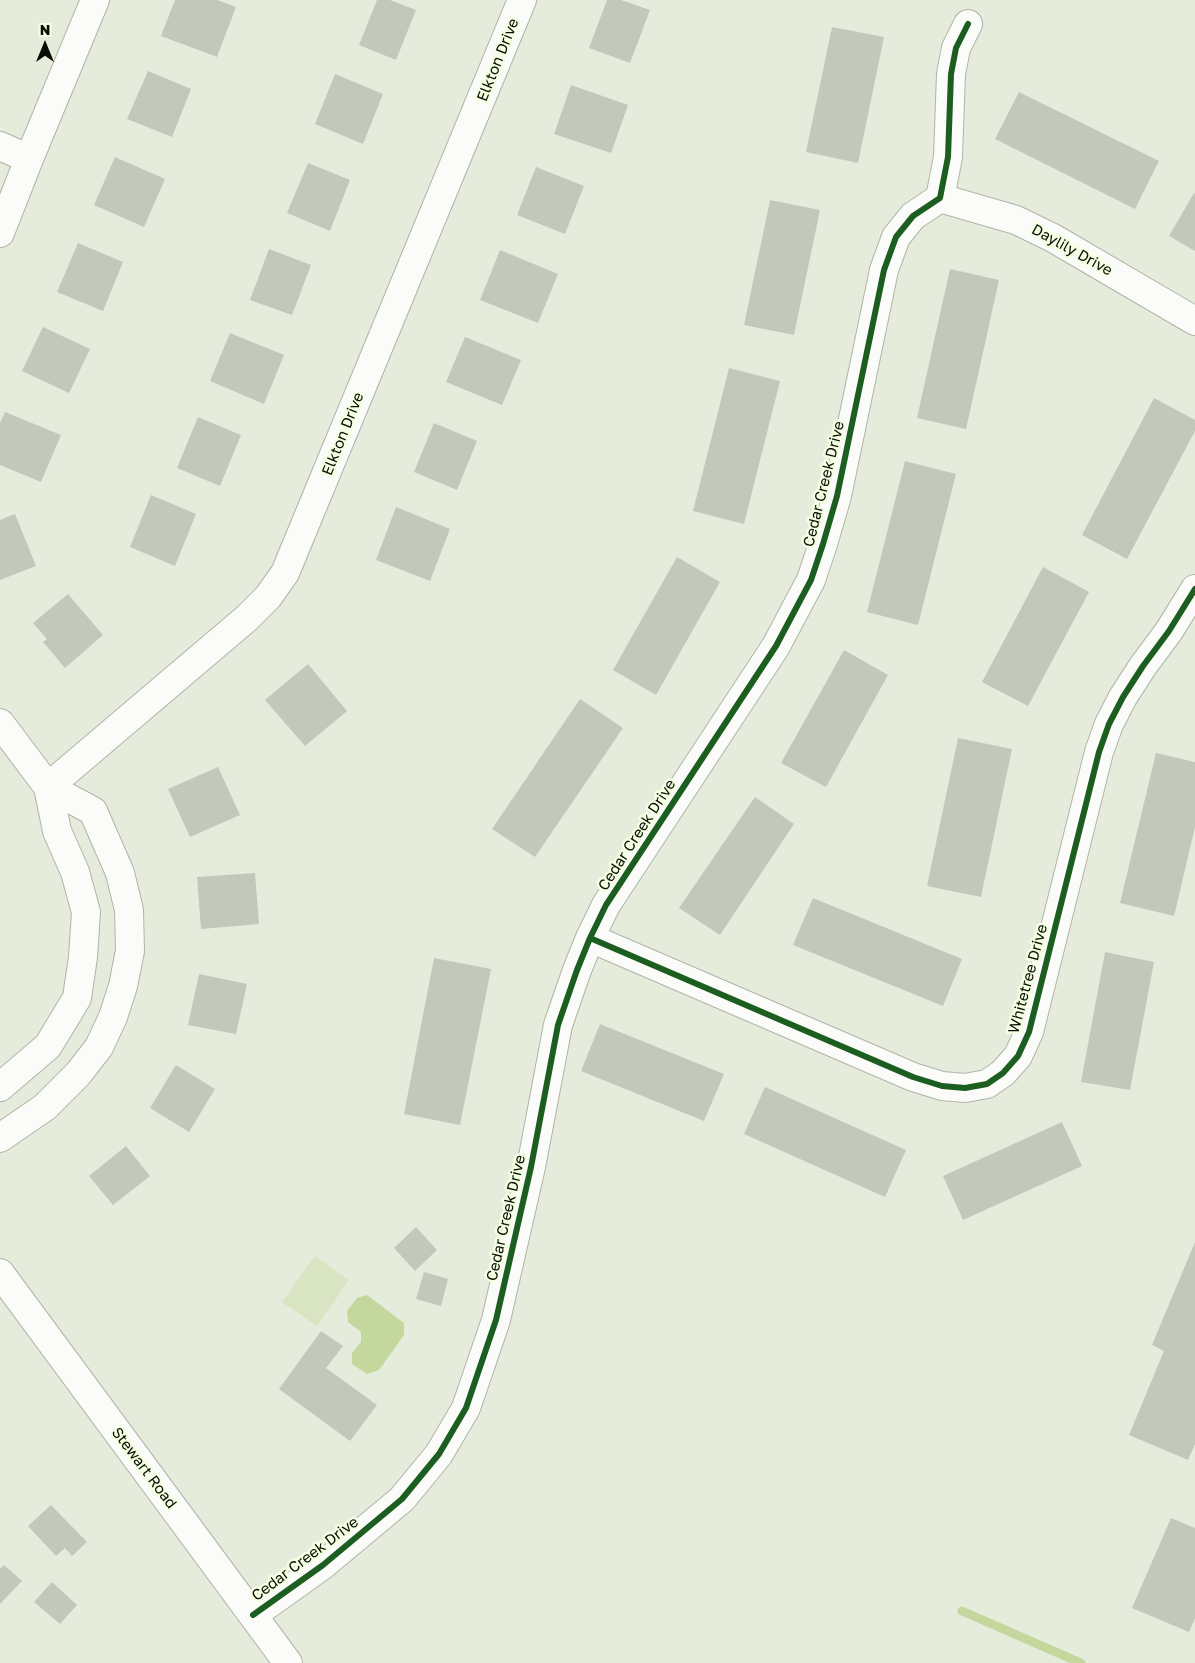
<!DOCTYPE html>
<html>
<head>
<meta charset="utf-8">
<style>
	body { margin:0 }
	#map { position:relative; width:1195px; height:1663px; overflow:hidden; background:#e6ecdb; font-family:"Golos Text",sans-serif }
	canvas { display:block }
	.north { position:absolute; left:20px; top:20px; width:50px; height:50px; -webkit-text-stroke:4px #f4ffe2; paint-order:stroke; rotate:0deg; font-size:14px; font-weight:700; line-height:20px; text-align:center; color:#0a0d05 }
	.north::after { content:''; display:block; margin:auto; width:18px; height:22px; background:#0a0d05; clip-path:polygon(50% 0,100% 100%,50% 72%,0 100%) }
</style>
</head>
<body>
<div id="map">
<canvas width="1195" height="1663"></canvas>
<div class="north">N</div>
</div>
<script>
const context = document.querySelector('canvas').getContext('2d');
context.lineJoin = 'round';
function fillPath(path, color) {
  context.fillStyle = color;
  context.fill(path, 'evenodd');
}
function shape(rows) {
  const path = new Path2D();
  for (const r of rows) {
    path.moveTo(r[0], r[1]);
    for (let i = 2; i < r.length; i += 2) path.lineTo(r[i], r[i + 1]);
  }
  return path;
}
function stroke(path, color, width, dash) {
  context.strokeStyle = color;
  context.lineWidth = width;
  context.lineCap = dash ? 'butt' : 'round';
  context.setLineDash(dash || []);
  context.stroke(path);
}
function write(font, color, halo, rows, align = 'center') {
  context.font = font + ' "Golos Text",sans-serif';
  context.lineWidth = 5;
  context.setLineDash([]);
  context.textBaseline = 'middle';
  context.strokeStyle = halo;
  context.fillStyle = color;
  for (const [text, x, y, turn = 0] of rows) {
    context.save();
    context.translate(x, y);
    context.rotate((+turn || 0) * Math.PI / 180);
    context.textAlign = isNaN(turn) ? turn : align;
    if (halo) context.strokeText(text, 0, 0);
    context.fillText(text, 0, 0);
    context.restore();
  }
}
const green = shape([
	[315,1256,349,1280,317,1326,282,1302]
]);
const water = shape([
	[367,1295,404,1323,404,1335,379,1370,367,1374,352,1364,352,1353,361,1342,361,1332,348,1322,347,1311,357,1298]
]);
const stream = shape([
	[962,1611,1081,1663]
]);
const building = shape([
	[175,0,217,0,236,7,217,57,161,36],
	[377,0,390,0,416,10,396,60,359,45],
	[607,0,621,0,650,10,630,63,589,48],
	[832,27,884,37,858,163,806,152],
	[148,71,191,89,172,137,127,119],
	[335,74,383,94,363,144,315,124],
	[571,85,628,105,611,153,554,134],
	[1019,92,1159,161,1135,209,995,139],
	[115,157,165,179,144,227,94,205],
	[308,163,350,180,330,231,287,213],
	[536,167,584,186,565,234,517,215],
	[1194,193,1195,194,1195,251,1169,236],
	[770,200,820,210,794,335,744,325],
	[78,243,123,262,103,311,57,292],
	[269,249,311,265,292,315,250,300],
	[500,250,558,274,538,323,480,300],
	[950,269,999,280,966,429,917,418],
	[43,327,90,349,69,393,22,371],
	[230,333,284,355,264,404,210,381],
	[465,337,521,360,502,405,446,382],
	[729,368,780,381,744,524,693,511],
	[1154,398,1195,420,1195,431,1127,559,1082,535],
	[5,412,61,435,41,482,0,465,0,423],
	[198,417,241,435,220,486,177,468],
	[434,423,477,441,457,490,414,472],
	[905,461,956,474,918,625,867,612],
	[151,495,196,514,175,566,130,547],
	[396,507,450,529,430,581,376,560],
	[15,514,36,566,0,580,0,520],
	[677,557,720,582,656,695,613,670],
	[1043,567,1089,592,1028,706,982,682],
	[68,594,103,635,65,668,43,642,47,639,33,623],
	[844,650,888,675,826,787,781,763],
	[308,664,347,711,305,746,265,700],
	[580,699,623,728,535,857,492,829],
	[958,738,1012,749,981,897,927,886],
	[1156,753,1195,762,1195,827,1174,916,1120,903],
	[218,767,240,815,190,837,168,789],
	[755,797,794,824,720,935,679,908],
	[255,873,259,924,201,929,197,877],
	[813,898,962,959,943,1006,793,945],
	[1105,952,1154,962,1130,1090,1081,1082],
	[434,958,491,969,460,1125,404,1114],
	[199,974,247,984,236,1034,188,1025],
	[600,1024,724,1074,704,1121,581,1071],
	[176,1065,215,1089,189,1132,150,1108],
	[765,1087,906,1150,885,1197,744,1134],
	[1062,1122,1082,1166,963,1220,943,1176],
	[126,1146,150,1176,113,1205,89,1176],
	[416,1227,437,1250,415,1271,394,1248],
	[1195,1242,1195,1444,1188,1460,1129,1435,1164,1351,1152,1345],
	[424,1272,448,1279,441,1306,416,1299],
	[321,1331,343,1346,326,1368,377,1405,350,1441,279,1389],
	[51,1505,87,1542,72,1556,65,1548,56,1556,28,1526],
	[1171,1518,1195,1528,1195,1618,1189,1632,1132,1608],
	[4,1565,22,1581,0,1604,0,1569],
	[52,1582,77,1605,60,1624,34,1602]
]);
const minor = shape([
	[0,146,29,159],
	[940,198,1016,220,1053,238,1195,321],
	[0,233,29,159,95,0],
	[0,723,48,787,57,831,75,872,86,912,83,957,77,998,48,1046,0,1087],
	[48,787,247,618,268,597,285,573,522,0],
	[590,938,913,1077,942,1086,965,1088,987,1084,1003,1073,1018,1056,1029,1032,1099,752,1109,724,1123,697,1143,666,1169,631,1195,589],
	[0,1138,45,1107,78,1074,99,1047,113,1017,123,986,130,951,129,910,120,873,93,811,48,787],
	[0,1273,288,1663],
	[253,1615,323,1565,402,1499,439,1454,466,1408,496,1320,531,1167,558,1025,577,970,590,938,606,905,776,646,811,580,823,544,837,496,884,270,896,237,913,216,940,198,948,157,951,74,956,48,968,24]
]);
const cycleway = shape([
	[590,938,913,1077,942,1086,965,1088,987,1084,1003,1073,1018,1056,1029,1032,1099,752,1109,724,1123,697,1143,666,1169,631,1195,589],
	[253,1615,323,1565,402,1499,439,1454,466,1408,496,1320,531,1167,558,1025,577,970,590,938,606,905,776,646,811,580,823,544,837,496,884,270,896,237,913,216,940,198,948,157,951,74,956,48,968,24]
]);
const streetNames = [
	["Elkton Drive",498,60,-68],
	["Daylily Drive",1072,250,29],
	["Elkton Drive",343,434,-68],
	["Cedar Creek Drive",824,484,-76],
	["Cedar Creek Drive",637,835,-57],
	["Whitetree Drive",1028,979,-75],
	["Cedar Creek Drive",506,1218,-77],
	["Stewart Road",144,1468,53],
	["Cedar Creek Drive",305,1559,-37]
];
fillPath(green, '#d8e4c2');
fillPath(water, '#c4d89e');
stroke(stream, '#c4d89e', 9);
fillPath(building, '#c3c8bb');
stroke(minor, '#b0b4a7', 30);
stroke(minor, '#fbfcfa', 28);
stroke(cycleway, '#1b5e20', 6);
write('15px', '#0a0d05', '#f4ffe2', streetNames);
</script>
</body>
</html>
